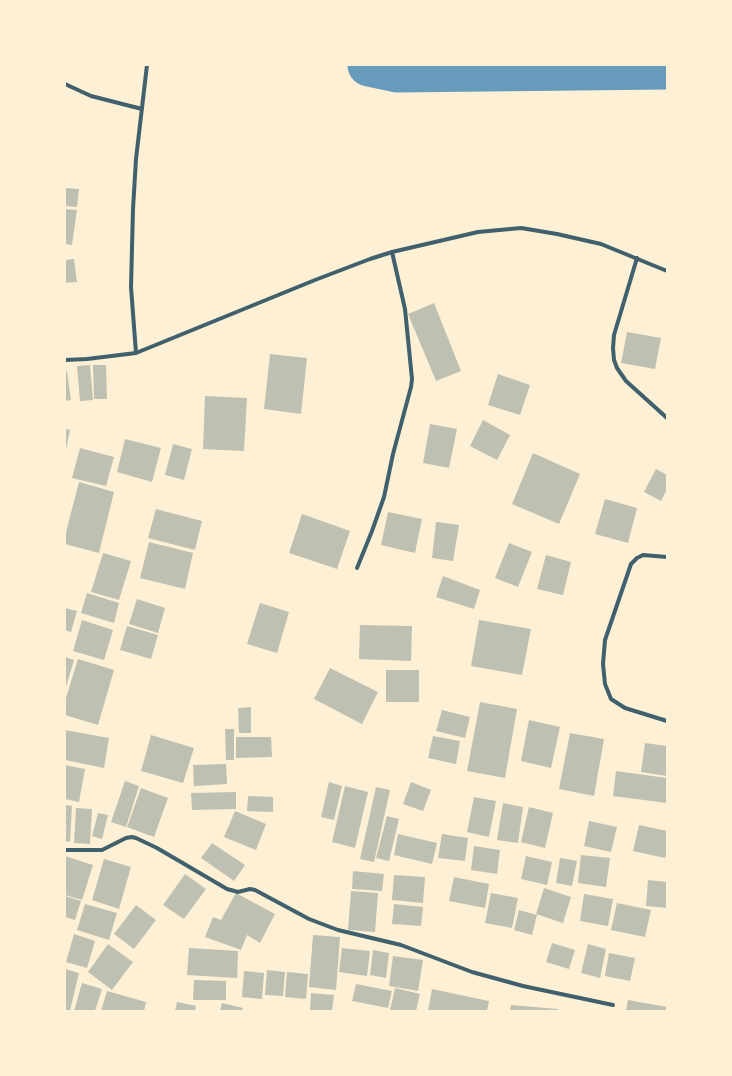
<!DOCTYPE html>
<html>
<head>
<meta charset="utf-8">
<style>
	body { margin:0 }
	#map { position:relative; width:732px; height:1076px; overflow:hidden; background:#fdf0d5; font-family:Arial,sans-serif }
	canvas { display:block }
	.frame { position:absolute; inset:0; border:66px solid #fdf0d5; pointer-events:none }
</style>
</head>
<body>
<div id="map">
<canvas width="732" height="1076"></canvas>
<div class="frame"></div>
</div>
<script>
const context = document.querySelector('canvas').getContext('2d');
context.lineJoin = 'round';
function shape(rows) {
  const path = new Path2D();
  for (const r of rows) {
    path.moveTo(r[0], r[1]);
    for (let i = 2; i < r.length; i += 2) path.lineTo(r[i], r[i + 1]);
  }
  return path;
}
function stroke(path, color, width, dash) {
  context.strokeStyle = color;
  context.lineWidth = width;
  context.lineCap = dash ? 'butt' : 'round';
  context.setLineDash(dash || []);
  context.stroke(path);
}
function fillPath(path, color) {
  context.fillStyle = color;
  context.fill(path, 'evenodd');
}
const river = shape([
	[369,65,397,71,667,68]
]);
const building = shape([
	[65,188,79,189,77,207,65,206],
	[65,209,77,210,72,245,65,244],
	[74,259,77,282,65,283,65,260],
	[434,303,461,371,436,381,408,314],
	[627,332,661,338,655,369,621,363],
	[270,354,307,358,301,414,264,409],
	[90,365,93,400,80,401,77,366],
	[93,365,106,365,107,399,94,399],
	[67,371,71,400,65,401,65,372],
	[498,374,530,385,520,415,488,405],
	[205,396,247,398,244,451,203,449],
	[483,420,510,435,497,460,470,446],
	[430,424,457,429,449,468,423,463],
	[65,429,70,430,66,449,65,449],
	[125,439,161,448,152,482,117,472],
	[173,444,192,449,184,480,165,475],
	[80,448,114,457,106,486,72,478],
	[533,453,580,474,559,524,512,504],
	[656,469,667,475,667,489,661,501,644,492],
	[79,482,114,492,99,553,65,544,65,536],
	[605,499,637,508,628,543,595,534],
	[156,509,202,521,195,550,148,538],
	[388,512,422,519,415,553,381,545],
	[302,514,350,531,337,569,289,553],
	[436,522,459,525,453,561,432,558],
	[149,542,193,553,185,589,140,578],
	[509,543,532,552,518,587,495,578],
	[103,553,131,561,119,600,91,592],
	[546,555,571,562,563,595,537,589],
	[443,576,480,590,474,609,436,597],
	[87,593,119,603,114,623,81,613],
	[137,599,165,608,158,633,129,624],
	[260,603,289,612,277,653,247,644],
	[65,608,77,611,71,632,65,630],
	[82,620,113,630,104,660,73,651],
	[479,620,531,629,522,675,471,666],
	[360,625,412,626,411,661,359,659],
	[127,626,158,635,151,659,120,650],
	[65,657,74,660,65,690],
	[78,659,114,670,98,725,65,715,65,701],
	[330,668,378,692,362,724,314,699],
	[386,670,419,670,419,702,386,702],
	[480,702,517,709,505,778,467,771],
	[251,707,251,733,239,733,238,708],
	[442,710,470,717,465,738,436,731],
	[529,720,560,727,551,768,521,761],
	[225,729,234,729,234,760,226,760],
	[65,730,109,738,104,768,65,760],
	[570,733,604,739,594,796,559,789],
	[151,735,194,748,183,783,141,771],
	[433,736,460,741,456,764,428,758],
	[236,737,271,737,272,757,236,758],
	[645,743,667,746,667,776,641,772],
	[226,764,227,784,194,786,193,765],
	[65,765,85,769,79,802,65,799],
	[616,771,667,778,667,803,613,796],
	[125,781,139,786,126,827,111,822],
	[329,782,342,786,334,820,321,817],
	[411,782,431,790,423,811,403,804],
	[345,786,368,792,355,848,332,842],
	[376,787,390,790,374,862,360,859],
	[141,788,168,798,154,837,127,827],
	[236,792,236,809,192,810,191,793],
	[248,796,273,797,273,812,247,811],
	[474,797,496,801,489,837,467,832],
	[503,803,523,807,518,843,497,840],
	[65,805,72,806,70,842,65,841],
	[529,807,553,813,545,848,521,842],
	[76,808,92,809,90,844,74,843],
	[235,811,266,824,256,850,224,837],
	[98,813,108,815,102,839,92,836],
	[387,816,399,819,389,861,376,858],
	[589,821,617,827,611,852,584,846],
	[639,825,667,831,667,850,665,858,633,851],
	[398,834,437,843,432,864,394,855],
	[442,834,468,838,465,861,438,858],
	[212,843,245,865,234,881,201,858],
	[474,846,500,850,497,874,471,870],
	[581,855,610,858,606,887,578,883],
	[65,856,93,865,82,900,65,895],
	[526,856,552,862,547,885,521,879],
	[560,858,577,861,572,886,556,883],
	[104,859,131,867,119,909,92,900],
	[353,871,384,874,382,891,352,889],
	[185,874,206,889,184,919,163,905],
	[394,875,425,877,423,903,392,900],
	[454,877,489,884,485,908,449,901],
	[648,880,667,882,667,908,646,906],
	[544,888,571,897,563,923,536,914],
	[351,891,378,893,375,932,348,930],
	[236,893,275,914,260,943,247,935,241,950,205,937,213,917,221,920],
	[491,893,518,898,512,928,485,923],
	[584,894,613,899,608,926,580,921],
	[65,896,81,901,75,920,65,917],
	[617,903,651,910,645,937,611,930],
	[85,904,117,913,109,940,77,930],
	[394,904,423,907,421,926,392,924],
	[136,905,156,920,134,949,114,934],
	[519,910,537,915,532,935,514,930],
	[74,934,95,941,87,968,66,962],
	[313,935,340,937,336,990,309,987],
	[552,943,575,950,569,969,546,962],
	[108,944,133,962,112,990,88,972],
	[588,944,606,949,600,978,581,973],
	[189,948,238,951,237,978,187,975],
	[342,948,370,951,367,976,339,972],
	[373,950,389,953,386,978,370,975],
	[609,953,635,958,630,981,605,976],
	[393,956,423,960,418,991,389,986],
	[65,969,79,973,70,1011,65,1011],
	[267,970,285,972,283,996,265,995],
	[244,971,264,973,262,999,242,997],
	[287,972,308,974,306,999,285,997],
	[194,980,226,981,226,1000,193,1000],
	[82,983,102,989,95,1011,74,1011],
	[356,984,392,991,388,1008,352,1001],
	[395,988,420,994,416,1011,390,1010],
	[432,989,489,1001,487,1011,428,1011],
	[107,991,146,1002,144,1011,101,1011],
	[311,993,334,995,332,1011,310,1011],
	[628,1000,667,1007,667,1011,626,1011],
	[177,1002,196,1006,195,1011,175,1011],
	[222,1003,243,1008,242,1011,220,1011],
	[511,1005,558,1009,558,1011,510,1011]
]);
const minor = shape([
	[65,84,91,96,142,109],
	[637,258,614,335,613,348,614,360,617,368,626,381,667,418],
	[136,353,131,287,133,209,136,159,147,65],
	[65,360,87,359,136,353,315,280,370,259,392,252,478,232,521,228,557,234,601,244,667,271],
	[667,557,643,555,637,558,631,564,605,640,603,664,605,684,611,699,625,708,667,721],
	[357,568,372,531,384,497,393,454,411,387,412,379,405,309,392,252],
	[65,850,102,850,126,838,132,837,136,838,157,848,227,889,238,892,250,889,255,890,309,919,338,930,401,945,472,972,523,986,613,1005]
]);
stroke(river, '#669bbc', 43);
fillPath(building, '#bec0b2');
stroke(minor, '#3f606c', 4);
</script>
</body>
</html>
